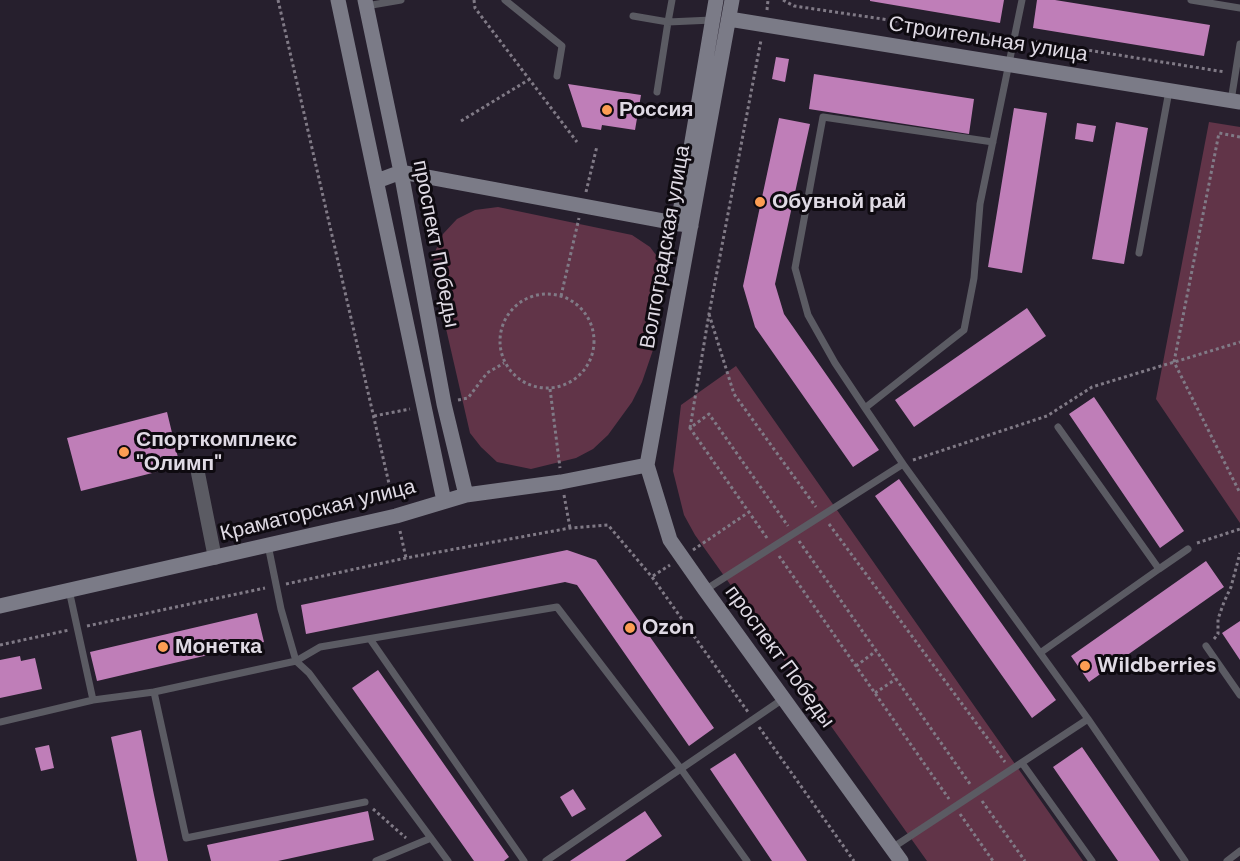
<!DOCTYPE html>
<html>
<head>
<meta charset="utf-8">
<style>
	body { margin:0 }
	canvas { display:block; background:#261f2d }
</style>
</head>
<body>
<canvas width="1240" height="861"></canvas>
<script>
const context = document.querySelector('canvas').getContext('2d');
context.lineJoin = 'round';
function fillPath(path, color) {
  context.fillStyle = color;
  context.fill(path, 'evenodd');
}
function shape(rows) {
  const path = new Path2D();
  for (const r of rows) {
    if (r.length === 3) {
      path.moveTo(r[0] + r[2], r[1]);
      path.arc(r[0], r[1], r[2], 0, 2 * Math.PI);
      continue;
    }
    path.moveTo(r[0], r[1]);
    for (let i = 2; i < r.length; i += 2) path.lineTo(r[i], r[i + 1]);
  }
  return path;
}
function stroke(path, color, width, dash) {
  context.strokeStyle = color;
  context.lineWidth = width;
  context.lineCap = dash ? 'butt' : 'round';
  context.setLineDash(dash || []);
  context.stroke(path);
}
function write(font, color, halo, rows, align = 'center') {
  context.font = font + ' "DM Sans",sans-serif';
  context.lineWidth = 6;
  context.setLineDash([]);
  context.textBaseline = 'middle';
  context.strokeStyle = halo;
  context.fillStyle = color;
  for (const [text, x, y, turn = 0] of rows) {
    context.save();
    context.translate(x, y);
    context.rotate((+turn || 0) * Math.PI / 180);
    context.textAlign = isNaN(turn) ? turn : align;
    if (halo) context.strokeText(text, 0, 0);
    context.fillText(text, 0, 0);
    context.restore();
  }
}
const green = shape([
	[1209,122,1240,127,1240,523,1156,399],
	[498,207,632,235,650,247,665,267,661,309,654,347,642,382,632,402,608,435,593,449,576,458,531,469,497,462,481,447,470,433,433,272,434,254,443,234,457,219,475,210],
	[736,366,1083,861,927,861,695,535,684,515,673,471,681,405]
]);
const building = shape([
	[870,0,1004,0,1000,23,870,1],
	[1037,0,1055,0,1210,25,1204,56,1033,28],
	[776,57,789,59,785,82,772,79],
	[814,74,974,99,969,134,809,109],
	[568,84,641,95,635,130,602,125,601,130,582,127],
	[1014,108,1047,113,1022,273,988,267],
	[779,118,810,124,775,284,784,314,879,450,853,467,755,327,743,286],
	[1116,122,1148,128,1124,264,1092,259],
	[1077,123,1096,126,1093,142,1075,139],
	[1027,308,1046,336,914,427,895,400],
	[1094,397,1184,531,1160,548,1069,414],
	[167,412,180,466,81,491,67,438],
	[899,479,1056,700,1032,718,875,496],
	[567,550,596,560,714,728,689,746,577,585,565,582,306,634,301,605],
	[1206,561,1224,587,1089,682,1071,656],
	[257,613,264,642,97,681,90,652],
	[1240,621,1240,660,1222,633],
	[20,656,21,661,35,658,42,689,0,698,0,660],
	[378,670,509,857,504,861,474,861,352,688],
	[141,730,154,795,168,861,137,861,111,737],
	[49,745,54,768,41,771,35,748],
	[1082,747,1160,861,1118,861,1053,767],
	[735,753,807,861,772,861,710,769],
	[573,789,586,809,572,817,560,797],
	[368,811,374,840,278,861,211,861,207,845],
	[645,811,662,836,625,861,570,861]
]);
const path = shape([
	[278,0,393,501],
	[474,0,475,8,577,142],
	[783,0,794,6,1005,37],
	[767,10,768,0],
	[1024,40,1225,72],
	[461,121,530,79],
	[1240,137,1219,133,1174,362,1240,493],
	[586,192,597,146],
	[547,341,47],
	[561,296,579,218],
	[709,314,734,394,816,507],
	[550,389,560,468],
	[458,400,468,398,487,373,504,363],
	[374,416,410,409],
	[690,428,709,314,761,40],
	[913,460,1047,416,1092,387,1240,342],
	[564,495,570,528],
	[829,524,1005,762],
	[400,531,406,558],
	[767,538,690,428,709,414,788,526],
	[799,541,970,784],
	[1197,543,1240,529],
	[693,550,749,512],
	[779,556,949,799],
	[653,576,670,565],
	[286,584,406,558,570,528,608,525,652,577,748,712],
	[87,626,265,588],
	[1214,639,1218,634,1218,619,1224,602,1231,587,1240,553],
	[0,645,69,630],
	[856,666,876,651],
	[875,693,896,679],
	[759,727,854,861],
	[982,801,1025,861],
	[373,809,406,838],
	[960,814,993,861]
]);
const lane = shape([
	[505,0,562,46,557,76],
	[672,0,668,22,712,20],
	[1022,0,980,204,974,278,964,330,865,408,903,464,1088,719,1185,861],
	[1191,0,1240,8],
	[366,6,401,0],
	[633,16,668,22,657,92],
	[1231,101,1240,44],
	[1139,253,1169,91],
	[865,408,835,363,808,315,795,268,823,117,993,142],
	[268,545,281,609,296,661,309,673,448,861],
	[1159,569,1188,549],
	[705,590,903,464],
	[370,639,524,861],
	[1206,646,1240,695],
	[1040,653,1159,569,1058,427],
	[93,700,154,692],
	[0,722,93,700,69,590],
	[1022,763,1092,861],
	[365,802,186,838,154,692,296,661,320,647,557,607,681,769,747,861],
	[892,848,1088,719],
	[376,861,431,838],
	[546,861,783,699],
	[1227,861,1240,851]
]);
const street = shape([
	[198,473,215,558]
]);
const secondary = shape([
	[338,0,444,501],
	[365,0,401,172,444,404,466,495],
	[732,0,647,465,670,540,705,590,901,861],
	[729,19,1240,102],
	[377,181,401,172,691,226],
	[678,224,716,0],
	[0,606,396,516,466,495,561,482,647,465]
]);
const markers = [
	[607,110,6,"#fc9d53"],
	[760,202,6,"#fc9d53"],
	[124,452,6,"#fc9d53"],
	[630,628,6,"#fc9d53"],
	[163,647,6,"#fc9d53"],
	[1085,666,6,"#fc9d53"]
];
const streetNames = [
	["Строительная улица",988,40,9],
	["проспект Победы",435,244,79],
	["Волгоградская улица",666,247,-80],
	["Краматорская улица",318,511,-14],
	["проспект Победы",779,657,54]
];
const poiNames = [
	["Россия",619,110],
	["Обувной рай",772,202],
	["Спорткомплекс",136,440],
	["\"Олимп\"",136,464],
	["Ozon",642,628],
	["Монетка",175,647],
	["Wildberries",1097,666]
];
fillPath(green, '#613448');
fillPath(building, '#bf7eb8');
stroke(path, '#807a86', 3, [3, 3]);
stroke(lane, '#5b5b63', 7);
stroke(street, '#5b5b63', 14);
stroke(secondary, '#7b7b87', 15);
for (const [x, y, r, color] of markers) {
  const dot = new Path2D();
  dot.arc(x, y, r, 0, 2 * Math.PI);
  context.fillStyle = color;
  context.fill(dot);
  stroke(dot, '#0e0a10', 2);
}
write('21px', '#dfdae4', '#0e0a10', streetNames);
write('bold 21px', '#dfdae4', '#0e0a10', poiNames, 'left');
</script>
</body>
</html>
